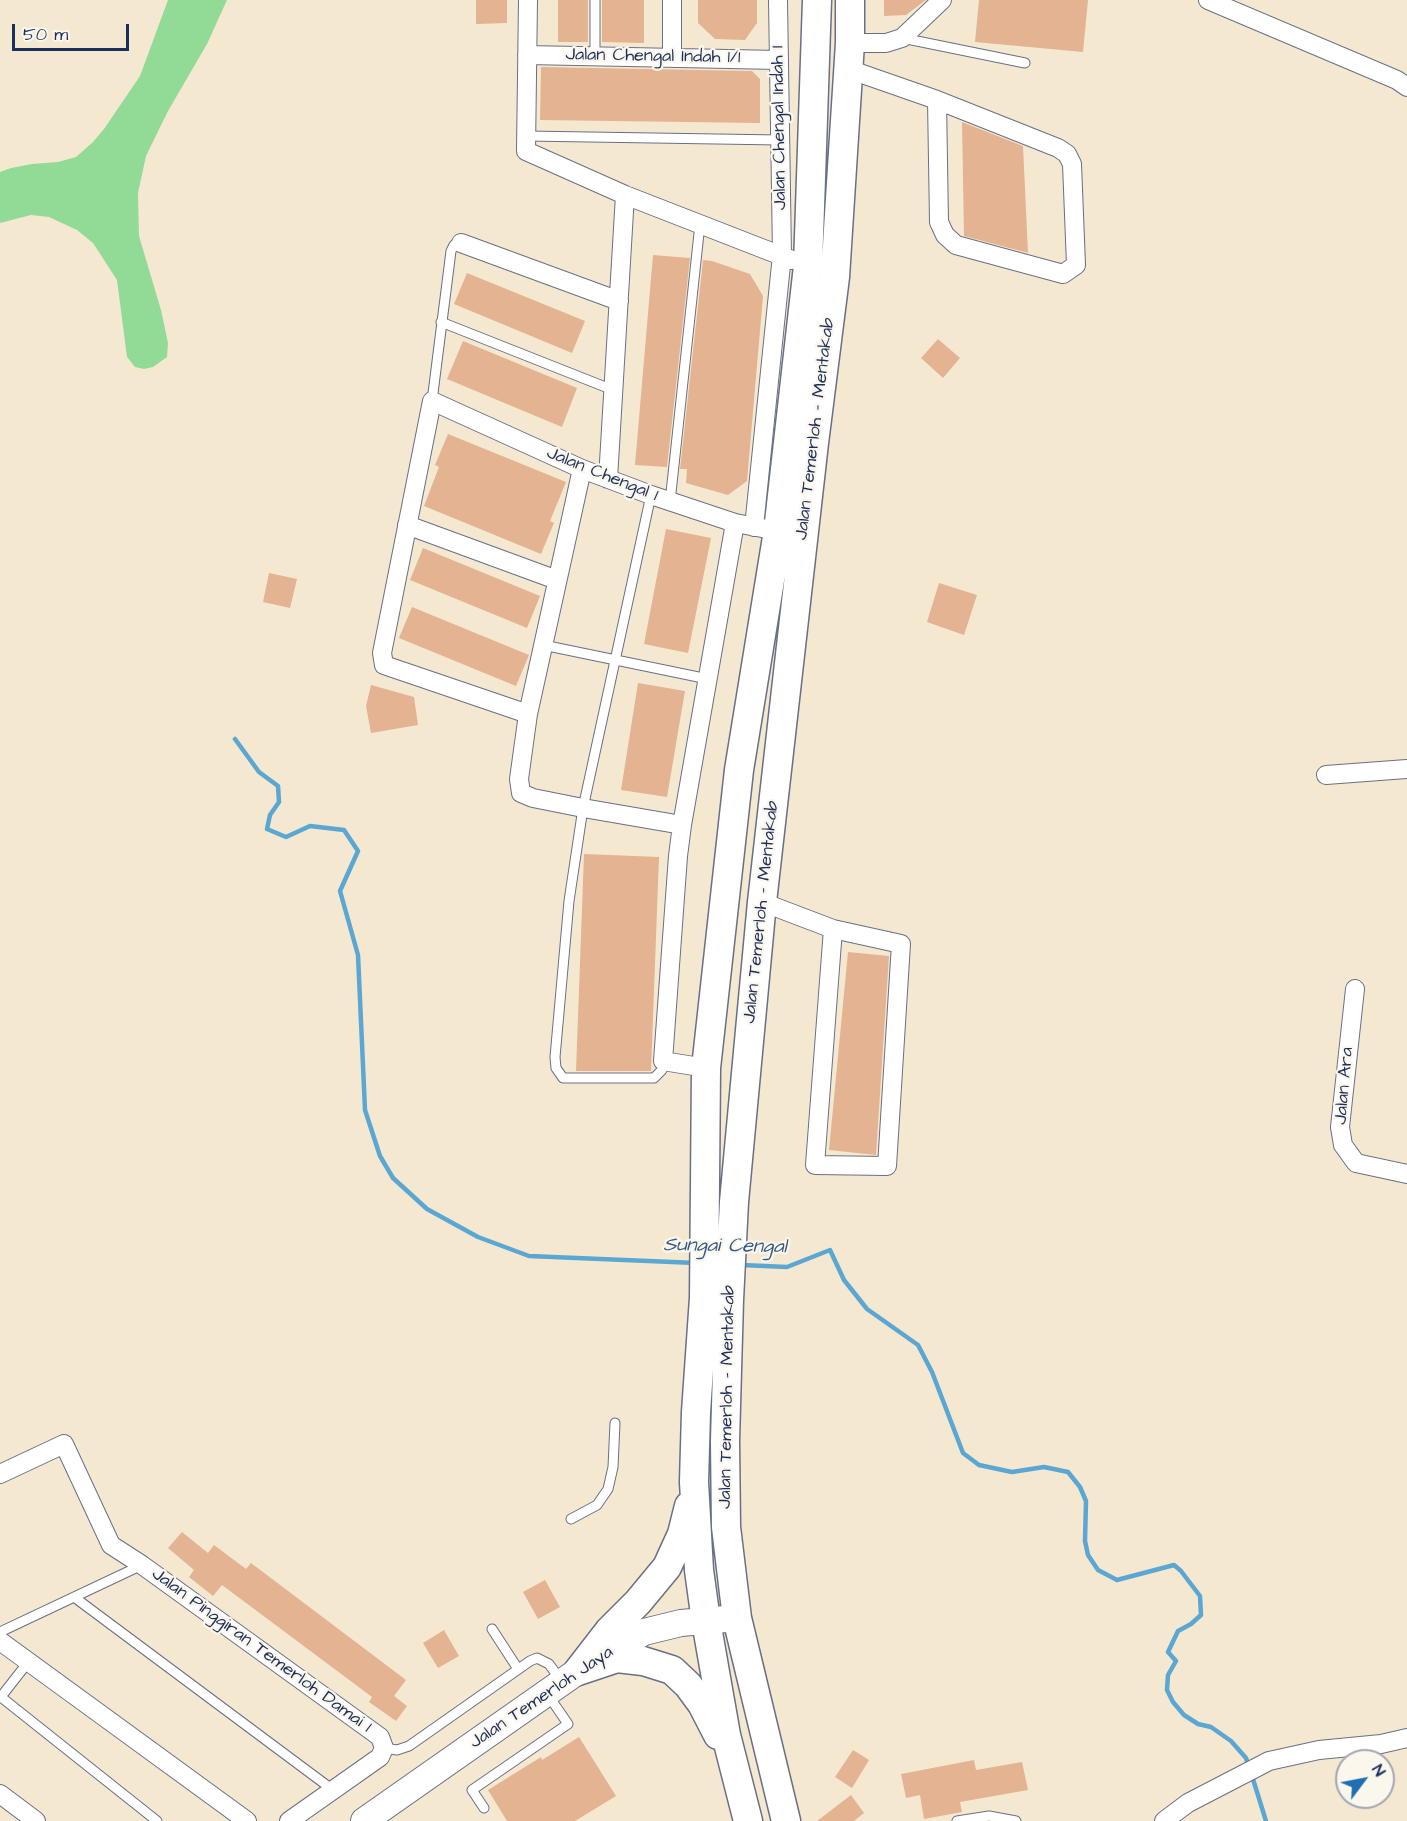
<!DOCTYPE html>
<html>
<head>
<meta charset="utf-8">
<style>
	body { margin:0 }
	#map { position:relative; width:1407px; height:1821px; overflow:hidden; background:#f5e8d1; font-family:"Architects Daughter",sans-serif }
	canvas { display:block }
	.north { position:absolute; left:1335px; top:1749px; width:60px; height:60px; box-sizing:border-box; background:#fbf7ec; border:2px solid #a1a7b3; border-radius:50%; rotate:58deg; font-size:16px; font-weight:700; line-height:24px; text-align:center; color:#1b2f5e }
	.north::after { content:''; display:block; margin:auto; width:21px; height:27px; background:#1f6fb2; clip-path:polygon(50% 0,100% 100%,50% 72%,0 100%) }
	.scale { position:absolute; left:12px; top:24px; width:117px; height:27px; box-sizing:border-box; border:3px solid #1b2f5e; border-top:0; padding-left:8px; font-size:18px; line-height:21px; white-space:nowrap; color:#1b2f5e; -webkit-text-stroke:4px #fbf7ec; paint-order:stroke }
</style>
</head>
<body>
<div id="map">
<canvas width="1407" height="1821"></canvas>
<div class="north">N</div>
<div class="scale">50 m</div>
</div>
<script>
const context = document.querySelector('canvas').getContext('2d');
context.lineJoin = 'round';
function fillPath(path, color) {
  context.fillStyle = color;
  context.fill(path, 'evenodd');
}
function shape(rows) {
  const path = new Path2D();
  for (const r of rows) {
    path.moveTo(r[0], r[1]);
    for (let i = 2; i < r.length; i += 2) path.lineTo(r[i], r[i + 1]);
  }
  return path;
}
function stroke(path, color, width, dash) {
  context.strokeStyle = color;
  context.lineWidth = width;
  context.lineCap = dash ? 'butt' : 'round';
  context.setLineDash(dash || []);
  context.stroke(path);
}
function write(font, color, halo, rows, align = 'center') {
  context.font = font + ' "Architects Daughter",sans-serif';
  context.lineWidth = 4.5;
  context.setLineDash([]);
  context.textBaseline = 'middle';
  context.strokeStyle = halo;
  context.fillStyle = color;
  for (const [text, x, y, turn = 0] of rows) {
    context.save();
    context.translate(x, y);
    context.rotate((+turn || 0) * Math.PI / 180);
    context.textAlign = isNaN(turn) ? turn : align;
    if (halo) context.strokeText(text, 0, 0);
    context.fillText(text, 0, 0);
    context.restore();
  }
}
const green = shape([
	[168,0,227,0,207,44,168,111,146,156,138,193,139,236,161,310,168,343,167,357,153,367,144,369,135,367,127,357,117,280,93,243,77,230,49,217,31,215,0,223,0,172,11,168,32,164,58,162,76,157,93,142,104,129,140,76]
]);
const stream = shape([
	[235,739,259,772,278,786,279,802,270,815,267,829,286,837,310,826,344,830,358,851,340,891,358,955,365,1110,380,1156,393,1178,427,1209,478,1237,529,1256,696,1263],
	[741,1265,787,1267,830,1250,844,1280,867,1309,918,1345,932,1372,963,1453,979,1465,1012,1472,1044,1467,1068,1472,1080,1487,1086,1501,1085,1541,1088,1555,1098,1570,1117,1580,1174,1565,1181,1571,1200,1596,1201,1615,1191,1624,1178,1631,1168,1652,1176,1661,1168,1675,1167,1690,1173,1702,1184,1715,1198,1724,1211,1727,1231,1741,1246,1758,1249,1768],
	[1252,1776,1266,1821]
]);
const building = shape([
	[476,0,507,0,507,23,476,24],
	[558,0,588,0,588,42,558,42],
	[602,0,644,0,644,43,602,42],
	[698,0,757,0,757,23,745,40,715,39,698,23],
	[884,0,926,0,906,15,884,16],
	[979,0,1088,0,1083,52,975,42],
	[541,67,752,71,760,79,760,123,540,120],
	[962,122,1023,146,1028,253,964,236],
	[653,255,690,258,667,467,635,465],
	[703,260,712,261,750,274,763,296,747,481,728,495,686,483,687,469,680,469],
	[467,273,585,321,572,353,454,304],
	[938,339,960,358,943,378,921,358],
	[463,341,577,388,562,427,447,379],
	[448,434,566,482,550,521,554,523,541,554,424,506,439,467,435,465],
	[666,529,711,538,688,653,644,644],
	[423,548,540,596,527,628,410,580],
	[269,573,297,579,290,608,263,602],
	[939,583,977,595,964,635,927,622],
	[412,607,529,655,516,686,399,638],
	[638,683,685,691,667,797,621,790],
	[371,685,414,697,418,725,371,733,366,706],
	[584,854,659,857,651,1071,576,1071],
	[848,952,889,956,876,1155,829,1150],
	[182,1532,208,1553,214,1545,246,1569,251,1563,406,1680,394,1696,407,1706,396,1721,369,1702,372,1697,222,1585,213,1596,189,1577,194,1570,168,1548],
	[545,1580,560,1607,538,1619,523,1592],
	[444,1630,459,1656,438,1668,423,1643],
	[579,1737,616,1796,575,1821,507,1821,488,1790,541,1757,542,1760],
	[853,1750,869,1760,852,1788,835,1777],
	[974,1760,976,1770,1022,1762,1028,1790,960,1802,962,1812,924,1819,920,1795,906,1798,901,1774],
	[851,1795,864,1813,854,1821,817,1821]
]);
const lane = shape([
	[902,38,1025,63],
	[595,56,595,0],
	[526,136,780,140],
	[441,322,613,390],
	[432,401,451,251,454,245,461,243],
	[651,495,583,808,569,901,555,1057,556,1068,563,1078,654,1078,662,1070,663,1061],
	[670,502,700,224],
	[543,645,708,679],
	[571,1519,597,1505,608,1489,613,1467,615,1423],
	[74,1597,333,1790],
	[492,1629,518,1669],
	[0,1632,142,1565],
	[1,1697,157,1821],
	[0,1698,29,1661],
	[384,1748,397,1750,409,1746,530,1661,537,1658,549,1664,562,1682],
	[484,1808,472,1790,568,1724,548,1695],
	[957,1821,989,1816,1016,1821]
]);
const street = shape([
	[528,0,526,151,625,195,792,260],
	[1208,0,1397,80,1407,87],
	[850,43,886,43,902,38,942,0],
	[527,55,779,60],
	[672,58,672,0],
	[848,69,937,100,1058,148,1067,154,1072,164,1076,265,1063,274,956,245,945,235,939,222,937,100],
	[461,243,619,301],
	[582,469,528,714,519,779,521,793,533,798,583,808,682,825],
	[608,479,625,195],
	[407,525,557,580],
	[754,527,782,255,778,0],
	[528,714,384,665,382,653,432,401,582,469,651,495,735,523,778,531],
	[1326,775,1407,769],
	[762,902,833,929,901,944,887,1166,815,1165,833,929],
	[1355,989,1340,1127,1343,1145,1356,1163,1407,1174],
	[706,1068,663,1061,678,856,682,825,735,523],
	[0,1474,64,1444,111,1545,142,1565,380,1737,384,1748,380,1757,289,1821],
	[0,1641,247,1821],
	[0,1794,36,1821],
	[1164,1821,1188,1803,1269,1761,1319,1750,1381,1744,1407,1738]
]);
const secondary = shape([
	[364,1821,578,1671,644,1632,681,1623,737,1618]
]);
const primary = shape([
	[578,1671,609,1631,638,1602,667,1567,682,1534,689,1506],
	[578,1671,617,1658,643,1661,672,1670,688,1685,702,1704,718,1735],
	[748,1821,726,1735,706,1621,699,1570,694,1482,696,1412,704,1298,706,1068,739,770,778,531,808,266,817,0],
	[786,1821,737,1618,726,1527,725,1441,729,1300,734,1202,762,902,814,443,835,277,850,43,850,0]
]);
const streetNames = [
	["Jalan Chengal Indah 1/1",653,57,1],
	["Jalan Chengal Indah 1",780,128,-91],
	["Jalan Temerloh - Mentakab",816,429,-83],
	["Jalan Chengal 1",602,475,22],
	["Jalan Temerloh - Mentakab",762,912,-84],
	["Jalan Ara",1345,1086,-85],
	["Jalan Temerloh - Mentakab",728,1397,-89],
	["Jalan Pinggiran Temerloh Damai 1",261,1651,36],
	["Jalan Temerloh Jaya",542,1698,-34]
];
const waterNames = [
	["Sungai Cengal",725,1247,1]
];
fillPath(green, '#91db96');
stroke(stream, '#5aa7d3', 4.5);
fillPath(building, '#e3b392');
stroke(lane, '#677086', 11);
stroke(street, '#677086', 20);
stroke(secondary, '#677086', 28);
stroke(primary, '#677086', 31);
stroke(lane, '#fff', 9);
stroke(street, '#fff', 18);
stroke(secondary, '#fff', 26);
stroke(primary, '#fff', 28);
write('18px', '#1b2f5e', '#fbf7ec', streetNames);
write('italic 20px', '#315987', '#fbf7ec', waterNames);
</script>
</body>
</html>
